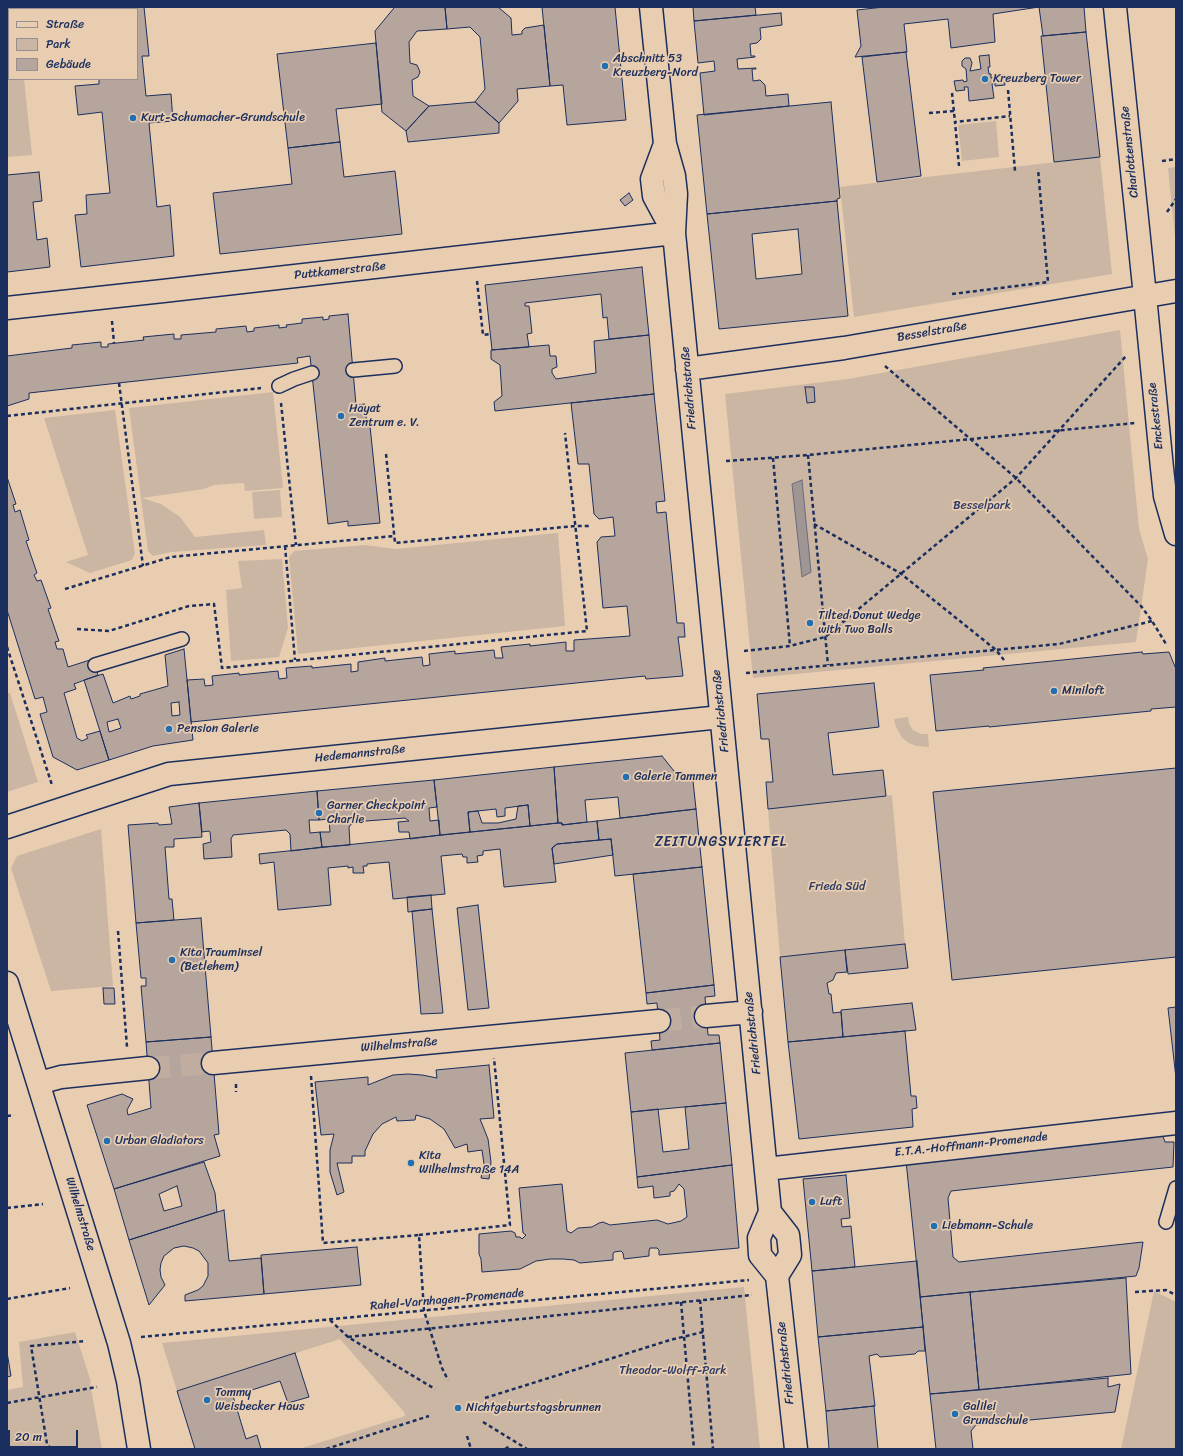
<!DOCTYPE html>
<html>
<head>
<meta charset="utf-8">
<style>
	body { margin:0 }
	#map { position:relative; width:1183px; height:1456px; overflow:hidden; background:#e9cdb0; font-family:Sriracha,sans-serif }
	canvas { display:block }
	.frame { position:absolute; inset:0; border:8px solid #1b2f5e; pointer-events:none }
	.legend { position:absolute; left:8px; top:8px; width:130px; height:72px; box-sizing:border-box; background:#e9cdb0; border:1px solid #978e8f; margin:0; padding:5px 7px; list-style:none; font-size:12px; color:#1b2f5e }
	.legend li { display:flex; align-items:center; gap:8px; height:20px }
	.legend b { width:20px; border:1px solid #978e8f }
	.scale { position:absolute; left:8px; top:1430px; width:70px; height:18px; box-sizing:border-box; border:2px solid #1b2f5e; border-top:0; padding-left:5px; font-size:12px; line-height:14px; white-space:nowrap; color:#1b2f5e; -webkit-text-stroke:3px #e9cdb0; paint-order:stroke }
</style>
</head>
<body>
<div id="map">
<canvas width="1183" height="1456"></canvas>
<div class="frame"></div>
<ul class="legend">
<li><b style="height:5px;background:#e9cdb0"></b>Straße</li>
<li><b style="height:11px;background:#cbb6a4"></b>Park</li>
<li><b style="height:11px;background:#b6a59c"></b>Gebäude</li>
</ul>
<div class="scale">20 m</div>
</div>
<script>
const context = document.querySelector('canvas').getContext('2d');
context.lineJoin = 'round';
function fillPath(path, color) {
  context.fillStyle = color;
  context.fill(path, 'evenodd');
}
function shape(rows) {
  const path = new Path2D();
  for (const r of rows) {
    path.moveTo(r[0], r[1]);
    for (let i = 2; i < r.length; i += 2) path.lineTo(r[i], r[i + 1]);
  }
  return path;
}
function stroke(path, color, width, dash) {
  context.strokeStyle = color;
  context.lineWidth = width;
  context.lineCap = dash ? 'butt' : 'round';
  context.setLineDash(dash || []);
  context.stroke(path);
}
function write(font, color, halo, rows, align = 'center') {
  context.font = font + ' Sriracha,sans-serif';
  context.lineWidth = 3.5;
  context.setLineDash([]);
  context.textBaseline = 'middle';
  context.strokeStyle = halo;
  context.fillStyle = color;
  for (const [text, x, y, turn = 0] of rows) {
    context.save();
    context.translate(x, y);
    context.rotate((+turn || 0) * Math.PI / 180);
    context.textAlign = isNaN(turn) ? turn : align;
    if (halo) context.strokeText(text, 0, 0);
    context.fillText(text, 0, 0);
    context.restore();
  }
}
const green = shape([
	[9,16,9,79,24,79,32,155,7,157,7,17],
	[996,121,999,157,962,161,958,125],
	[1100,157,1112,274,854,317,840,187],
	[1176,167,1176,247,1168,168],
	[1120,330,1139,529,1148,559,1136,642,753,678,725,394,848,379],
	[273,392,283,488,245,491,244,483,214,485,204,489,142,498,161,504,180,517,195,537,264,530,266,545,171,552,153,556,148,551,129,408],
	[115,410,135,554,132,560,90,573,66,562,88,555,44,418],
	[280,490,282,517,254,519,252,492],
	[558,533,565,626,298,654,289,557,294,551,365,545,396,549],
	[282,559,288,628,279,657,231,661,226,590,242,588,238,561],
	[7,693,10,693,38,782,7,792],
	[908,717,909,724,913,730,921,734,928,734,929,747,917,746,909,743,902,738,896,727,894,719],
	[892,795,905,944,780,957,768,809],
	[101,829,113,986,51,991,11,868,17,856],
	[744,1287,760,1449,299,1449,405,1416,404,1412,340,1339,177,1391,162,1343],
	[1154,1291,1176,1302,1176,1449,1121,1449],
	[75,1332,91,1382,90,1383,102,1449,7,1449,7,1390,23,1387,19,1342]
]);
const water = shape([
	[802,480,811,572,802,577,792,484,802,480]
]);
const building = shape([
	[58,7,144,7,149,56,142,56,146,96,171,94,173,121,149,123,157,207,170,205,174,256,81,267,75,215,87,214,86,195,110,193,102,112,78,115,75,86,99,84,99,79,137,79,137,9,58,9,58,7],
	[393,7,445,7,447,29,417,31,409,42,410,63,417,65,420,72,418,77,412,80,413,96,429,106,406,131,382,112,375,31,394,8,393,7],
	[445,7,498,7,511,18,512,35,522,34,522,31,525,28,544,25,550,86,517,89,518,101,499,123,475,102,485,89,480,37,470,27,447,29,445,7],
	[542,7,615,7,626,120,567,125,563,85,550,86,542,7],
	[693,7,755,7,756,15,694,21,693,7],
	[884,7,1039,7,993,14,995,42,951,48,948,19,904,24,907,52,855,57,861,46,857,10,884,7],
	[1039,7,1084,7,1086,32,1043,36,1039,7],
	[781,13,782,25,760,28,761,39,757,43,750,44,751,56,755,56,755,57,737,59,738,69,756,68,756,69,752,69,753,81,760,80,765,85,766,96,788,94,789,106,704,115,700,73,715,71,714,61,698,63,694,21,781,13],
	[1086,32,1100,157,1054,162,1041,36,1086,32],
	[376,43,382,104,336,109,340,142,288,148,277,54,376,43],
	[906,52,921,176,877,182,862,57,906,52],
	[989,55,990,67,988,67,989,74,991,74,991,78,995,77,994,76,1004,75,1005,85,995,86,995,83,992,84,994,98,969,101,968,87,964,87,965,90,956,91,954,81,963,80,964,82,967,81,966,69,962,66,962,61,965,58,970,58,972,63,970,71,981,69,979,56,989,55],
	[475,102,499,123,499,133,408,142,406,131,429,106,475,102],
	[831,102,840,198,837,199,837,201,707,214,697,115,831,102],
	[340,142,344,177,395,171,402,234,220,254,213,193,292,184,288,148,340,142],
	[39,172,42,201,33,202,37,240,47,238,50,267,7,272,7,175,39,172],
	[629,193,633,200,625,206,620,200,629,193],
	[837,201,848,316,719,329,707,214,837,201],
	[798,229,802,274,756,279,752,234,798,229],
	[642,267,649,335,609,339,607,317,603,318,601,294,525,303,525,306,529,306,532,333,527,334,529,347,492,350,485,285,642,267],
	[348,314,356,405,365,404,367,426,370,426,380,523,348,526,348,521,328,524,310,356,297,358,298,363,29,393,29,399,7,406,7,356,72,348,72,345,101,342,101,347,108,347,108,344,144,340,143,337,174,334,174,339,181,339,181,335,216,332,216,329,246,326,247,332,254,331,254,328,279,325,279,328,287,327,286,325,302,323,302,319,323,317,323,320,329,319,329,316,348,314],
	[649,335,654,394,495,411,494,402,502,396,500,365,491,359,491,350,549,345,550,356,556,356,557,367,552,369,552,373,556,379,596,373,594,341,649,335],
	[805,387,814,387,815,402,807,403,805,387],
	[654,394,665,501,656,502,657,513,666,512,677,623,684,623,685,637,678,637,683,676,646,679,645,676,191,722,187,680,204,679,205,686,213,685,212,676,239,673,239,675,278,671,279,679,287,678,286,668,312,666,312,668,351,664,351,672,358,671,358,662,385,658,385,661,422,657,423,666,430,665,429,654,455,651,455,654,494,650,495,658,503,658,501,647,530,644,530,646,566,642,566,651,574,651,574,640,630,636,627,606,603,608,597,542,601,537,615,536,613,517,599,519,594,514,589,464,578,464,571,403,654,394],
	[7,477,16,504,13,505,15,512,20,510,29,540,26,541,37,573,34,575,37,581,41,580,51,608,48,609,59,641,55,642,57,649,63,649,68,667,93,659,98,675,74,684,76,689,64,693,77,738,82,741,88,738,86,735,100,731,109,760,77,770,53,757,40,714,47,712,43,697,35,699,7,610,7,477],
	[184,649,193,740,153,746,109,760,84,680,103,674,113,703,130,696,131,699,140,696,140,694,168,686,165,655,184,649],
	[179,702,180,715,172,716,171,703,179,702],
	[118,719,121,728,109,732,107,722,118,719],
	[1142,652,1143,654,1169,652,1176,669,1176,707,1151,709,1151,711,989,727,989,726,936,731,930,675,984,670,983,668,1142,652],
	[874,683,879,727,828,733,833,775,883,770,886,796,768,809,766,782,773,782,769,739,761,739,757,694,874,683],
	[662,756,674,771,693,781,696,809,650,814,649,815,620,818,618,797,585,800,587,822,562,825,562,823,558,823,554,767,662,756],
	[554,767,558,823,530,826,528,805,505,808,505,816,497,817,496,809,468,812,470,832,440,835,434,780,554,767],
	[1176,768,1176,957,952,980,933,792,1176,768],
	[434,780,437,807,429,808,430,821,439,820,440,835,410,839,409,832,399,832,398,822,409,821,405,818,353,822,349,827,350,845,322,847,320,832,330,832,329,819,319,820,317,791,434,780],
	[317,791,319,820,309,820,310,833,320,832,322,847,291,851,290,834,286,830,233,835,231,839,232,857,204,859,203,844,211,842,210,832,209,831,202,832,199,803,317,791],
	[199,803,202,837,174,839,174,847,165,847,169,899,172,899,174,920,136,923,128,825,158,823,159,825,172,824,169,807,199,803],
	[528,805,530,826,470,832,468,812,478,811,482,823,498,823,516,819,518,806,528,805],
	[696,809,702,867,615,876,611,839,599,840,597,821,696,809],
	[597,821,599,840,557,844,552,848,556,882,504,887,500,849,483,851,483,855,477,856,478,862,467,863,467,857,463,857,462,854,441,856,445,894,393,899,389,862,367,864,367,866,363,866,364,873,353,873,353,867,348,868,348,866,328,868,331,905,278,910,274,862,260,864,259,854,558,823,562,823,562,825,597,821],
	[611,839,613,855,554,864,552,848,557,844,611,839],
	[702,867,714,985,646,993,633,874,702,867],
	[431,895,432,909,408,912,407,897,431,895],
	[478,905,489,1008,468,1010,457,908,478,905],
	[432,909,443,1013,421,1014,412,911,432,909],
	[201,918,211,1037,146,1042,141,986,146,986,146,978,141,978,136,923,201,918],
	[905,944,908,968,848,974,845,950,905,944],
	[845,950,847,972,836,973,833,980,827,983,829,994,831,994,833,1013,841,1012,843,1037,788,1042,780,957,845,950],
	[714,985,715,996,705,997,708,1035,719,1035,720,1043,652,1050,651,1041,660,1040,657,1003,647,1004,646,993,714,985],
	[103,988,114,988,115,1004,104,1004,103,988],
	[912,1003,916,1030,843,1037,841,1010,912,1003],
	[1176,1007,1176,1078,1168,1008,1176,1007],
	[905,1031,911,1096,916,1096,917,1108,912,1109,913,1127,799,1139,788,1042,905,1031],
	[211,1037,219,1134,214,1135,220,1156,114,1189,87,1105,122,1094,133,1099,127,1110,128,1115,151,1108,146,1042,211,1037],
	[720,1043,726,1103,631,1112,625,1053,720,1043],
	[489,1065,494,1118,480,1119,488,1139,491,1162,489,1179,481,1178,484,1164,482,1150,468,1152,467,1144,455,1148,444,1129,430,1119,416,1115,415,1120,397,1121,396,1117,382,1124,373,1134,365,1151,365,1156,352,1156,352,1163,337,1163,344,1192,337,1195,330,1172,330,1150,334,1134,321,1135,315,1082,368,1077,368,1085,393,1075,408,1074,422,1075,437,1078,436,1070,489,1065],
	[726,1103,732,1165,637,1177,631,1112,658,1109,663,1152,689,1149,685,1107,726,1103],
	[1162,1134,1165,1142,1174,1142,1173,1167,951,1191,948,1198,953,1257,959,1262,1143,1242,1139,1268,1136,1276,920,1297,906,1161,1162,1134],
	[204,1162,215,1193,217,1212,129,1240,114,1189,204,1162],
	[177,1186,182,1206,164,1211,159,1194,177,1186],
	[732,1165,739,1248,659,1255,659,1250,657,1248,650,1248,649,1251,649,1256,624,1259,623,1253,621,1251,614,1252,613,1254,613,1260,580,1263,574,1260,563,1259,550,1259,536,1261,520,1269,482,1272,481,1259,479,1254,479,1234,511,1231,515,1233,516,1237,520,1237,522,1239,526,1235,523,1233,519,1188,562,1184,567,1231,571,1233,578,1228,592,1227,599,1223,603,1222,610,1225,657,1220,668,1224,681,1221,687,1217,684,1189,679,1184,674,1191,670,1192,670,1196,654,1198,653,1186,638,1188,637,1177,732,1165],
	[846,1175,850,1218,841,1219,842,1227,851,1226,855,1267,812,1271,803,1179,846,1175],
	[224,1210,229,1261,261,1258,264,1294,185,1301,185,1295,198,1290,203,1286,208,1276,208,1263,199,1251,193,1248,184,1246,174,1248,164,1256,161,1263,160,1270,161,1277,165,1285,149,1305,129,1240,224,1210],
	[357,1247,361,1285,264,1294,261,1255,357,1247],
	[917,1261,923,1327,818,1337,812,1271,917,1261],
	[1126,1278,1131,1374,979,1390,970,1292,1126,1278],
	[970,1292,979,1390,930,1394,920,1297,970,1292],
	[923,1327,925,1351,918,1351,915,1354,880,1357,877,1354,869,1356,875,1406,826,1411,818,1337,923,1327],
	[7,1352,11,1376,7,1377,7,1352],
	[295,1353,309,1397,288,1403,280,1381,233,1396,246,1439,257,1435,261,1449,195,1449,177,1391,295,1353],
	[1108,1378,1108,1387,1120,1384,1115,1412,976,1425,971,1431,973,1449,936,1449,930,1394,1108,1378],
	[874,1406,878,1449,829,1449,826,1411,874,1406]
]);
const minorTunnel = shape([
	[659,1021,706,1016],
	[148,1068,213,1063]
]);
const path = shape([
	[1008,90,1015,171],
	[952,93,955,122],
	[929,113,954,111],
	[1162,161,1176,159],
	[959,166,955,122,1010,116],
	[1167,212,1176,199],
	[477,281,483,335,490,334],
	[952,294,1048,282,1038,169],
	[112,321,114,343],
	[885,366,1016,478,1141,606,1152,621,1166,644],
	[119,383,143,566],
	[281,403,296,545],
	[7,416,261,388],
	[386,454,395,543,575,526,589,526],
	[808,455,828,665],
	[773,458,790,646],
	[726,461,808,455,1135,423],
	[814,524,900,573,996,650,1004,660],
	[285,546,295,660],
	[65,589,171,557,394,536],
	[77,629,109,631,189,606,214,604,222,668,587,631,565,433],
	[7,647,52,785],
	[744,651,790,646,825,637,1016,478,1126,356],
	[746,673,1059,644,1152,621],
	[118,931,127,1047],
	[311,1076,323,1243,419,1235,424,1311,442,1368,448,1380],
	[236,1084,236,1092],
	[7,1116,14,1115],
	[7,1208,43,1204],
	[419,1235,510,1225,494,1058],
	[1135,1292,1166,1290,1176,1295],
	[7,1299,70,1288],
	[700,1300,713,1449],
	[681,1302,694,1449],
	[330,1320,348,1337,435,1389],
	[141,1337,749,1280],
	[348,1337,752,1295],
	[485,1398,670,1340,703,1332],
	[7,1403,97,1387],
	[483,1422,527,1449],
	[467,1436,471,1449],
	[51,1449,47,1444,31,1346,86,1341],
	[326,1449,429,1416],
	[505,1449,510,1446]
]);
const service = shape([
	[353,370,395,366],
	[279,386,294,379,312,373],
	[95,665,182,639],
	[1166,1222,1176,1188]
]);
const minor = shape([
	[651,7,665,144,674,176,676,194,674,233,770,1212,759,1238,760,1255,777,1276,796,1449],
	[1115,7,1145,296,1162,468,1165,496,1176,534],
	[665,144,652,179,654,196,674,233],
	[7,308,163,291,674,233],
	[687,369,844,348,1176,291],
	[7,827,169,774,721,717],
	[706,1016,751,1012],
	[213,1063,659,1021],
	[39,1083,61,1077,148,1068],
	[766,1169,1176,1123],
	[770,1212,788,1235,789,1244,790,1255,777,1276]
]);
const secondary = shape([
	[7,983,119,1343,128,1381,139,1449]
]);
const markers = [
	[605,66,4,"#1f6fb2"],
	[985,79,4,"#1f6fb2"],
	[133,118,4,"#1f6fb2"],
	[341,416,4,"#1f6fb2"],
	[810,623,4,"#1f6fb2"],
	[1054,691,4,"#1f6fb2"],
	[169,729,4,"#1f6fb2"],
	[626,777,4,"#1f6fb2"],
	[319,813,4,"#1f6fb2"],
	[172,960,4,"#1f6fb2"],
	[107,1141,4,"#1f6fb2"],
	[411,1163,4,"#1f6fb2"],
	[812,1202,4,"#1f6fb2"],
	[934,1226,4,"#1f6fb2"],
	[207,1400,4,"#1f6fb2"],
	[458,1408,4,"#1f6fb2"],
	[955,1414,4,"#1f6fb2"]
];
const poiNames = [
	["Abschnitt 53",613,59],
	["Kreuzberg-Nord",613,73],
	["Kreuzberg Tower",993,79],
	["Kurt-Schumacher-Grundschule",141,118],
	["Hayat",349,409],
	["Zentrum e. V.",349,423],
	["Tilted Donut Wedge",818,616],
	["with Two Balls",818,630],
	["Miniloft",1062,691],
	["Pension Galerie",177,729],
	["Galerie Tammen",634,777],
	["Garner Checkpoint",327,806],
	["Charlie",327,820],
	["Kita Trauminsel",180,953],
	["(Betlehem)",180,967],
	["Urban Gladiators",115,1141],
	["Kita",419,1156],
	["Wilhelmstraße 14A",419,1170],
	["Luft",820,1202],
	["Liebmann-Schule",942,1226],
	["Tommy",215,1393],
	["Weisbecker Haus",215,1407],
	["Galilei",963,1407],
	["Grundschule",963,1421],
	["Nichtgeburtstagsbrunnen",466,1408]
];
const streetNames = [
	["Charlottenstraße",1130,152,-96],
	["Puttkamerstraße",340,271,-6],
	["Besselstraße",932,332,-10],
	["Friedrichstraße",689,388,-95],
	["Enckestraße",1156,416,-96],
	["Friedrichstraße",721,711,-96],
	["Hedemannstraße",360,754,-6],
	["Friedrichstraße",753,1033,-96],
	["Wilhelmstraße",399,1045,-5],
	["E.T.A.-Hoffmann-Promenade",971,1145,-6],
	["Wilhelmstraße",80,1214,73],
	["Rahel-Varnhagen-Promenade",447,1300,-5],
	["Friedrichstraße",786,1363,-96]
];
const parkNames = [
	["Besselpark",982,506],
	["Frieda Süd",837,887],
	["Theodor-Wolff-Park",673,1371]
];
const quarterNames = [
	["ZEITUNGSVIERTEL",721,842]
];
fillPath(green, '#cbb6a4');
fillPath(water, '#9f9592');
stroke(water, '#6a6c7d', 1);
fillPath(building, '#b6a59c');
stroke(building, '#1b2f5e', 1);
stroke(minorTunnel, '#c0ada0', 22, [22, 11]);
stroke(service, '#1b2f5e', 16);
stroke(minor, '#1b2f5e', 25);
stroke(secondary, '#1b2f5e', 25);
stroke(path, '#1b2f5e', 2.5, [4, 3]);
stroke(service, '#e9cdb0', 13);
stroke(minor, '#e9cdb0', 22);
stroke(secondary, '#e9cdb0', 22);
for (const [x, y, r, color] of markers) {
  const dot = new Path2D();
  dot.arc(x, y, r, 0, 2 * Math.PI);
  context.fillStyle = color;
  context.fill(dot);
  stroke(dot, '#e9cdb0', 1.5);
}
write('12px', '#1b2f5e', '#e9cdb0', poiNames, 'left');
write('12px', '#1b2f5e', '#e9cdb0', streetNames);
write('12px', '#2d3c65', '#e9cdb0', parkNames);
context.letterSpacing = '1px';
write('14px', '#1b2f5e', '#e9cdb0', quarterNames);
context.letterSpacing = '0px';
</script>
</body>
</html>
